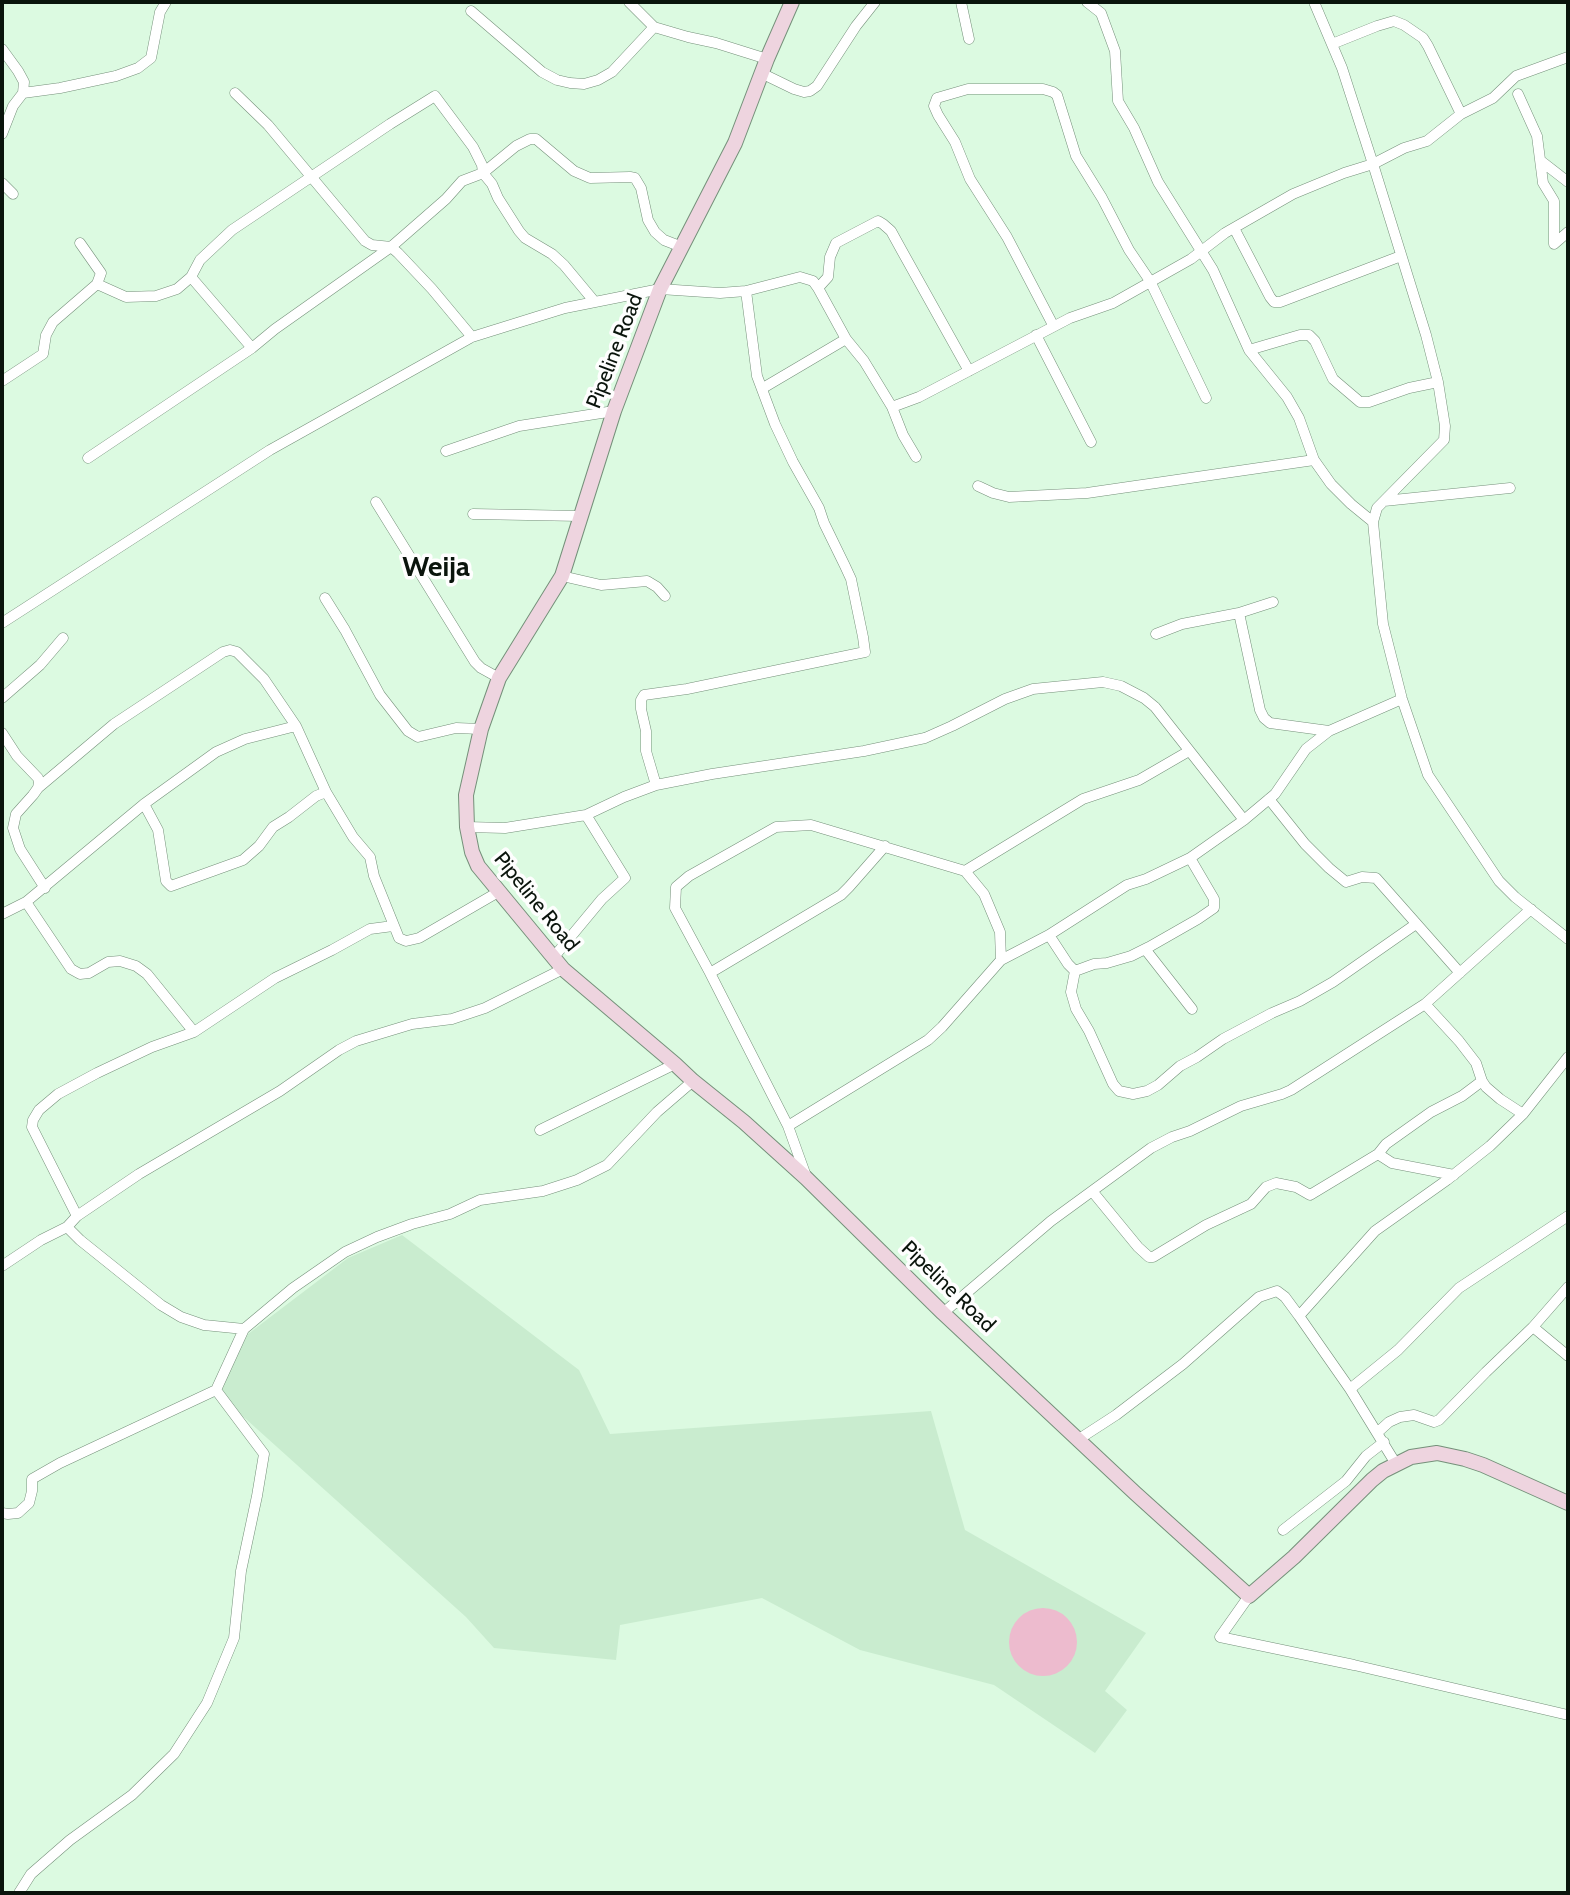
<!DOCTYPE html>
<html>
<head>
<meta charset="utf-8">
<style>
	body { margin:0 }
	#map { position:relative; width:1570px; height:1895px; overflow:hidden; background:#dcfae1; font-family:Cabin,sans-serif }
	canvas { display:block }
	.frame { position:absolute; inset:0; border:4px solid #0a140c; pointer-events:none }
</style>
</head>
<body>
<div id="map">
<canvas width="1570" height="1895"></canvas>
<div class="frame"></div>
</div>
<script>
const context = document.querySelector('canvas').getContext('2d');
context.lineJoin = 'round';
function fillPath(path, color) {
  context.fillStyle = color;
  context.fill(path, 'evenodd');
}
function shape(rows) {
  const path = new Path2D();
  for (const r of rows) {
    if (r.length === 3) {
      path.moveTo(r[0] + r[2], r[1]);
      path.arc(r[0], r[1], r[2], 0, 2 * Math.PI);
      continue;
    }
    path.moveTo(r[0], r[1]);
    for (let i = 2; i < r.length; i += 2) path.lineTo(r[i], r[i + 1]);
  }
  return path;
}
function stroke(path, color, width, dash) {
  context.strokeStyle = color;
  context.lineWidth = width;
  context.lineCap = dash ? 'butt' : 'round';
  context.setLineDash(dash || []);
  context.stroke(path);
}
function write(font, color, halo, rows, align = 'center') {
  context.font = font + ' Cabin,sans-serif';
  context.lineWidth = 7;
  context.setLineDash([]);
  context.textBaseline = 'middle';
  context.strokeStyle = halo;
  context.fillStyle = color;
  for (const [text, x, y, turn = 0] of rows) {
    context.save();
    context.translate(x, y);
    context.rotate((+turn || 0) * Math.PI / 180);
    context.textAlign = isNaN(turn) ? turn : align;
    if (halo) context.strokeText(text, 0, 0);
    context.fillText(text, 0, 0);
    context.restore();
  }
}
const built = shape([
	[402,1235,579,1370,610,1434,931,1411,965,1530,1146,1633,1105,1691,1127,1710,1095,1753,994,1685,860,1650,762,1598,620,1625,616,1660,494,1648,466,1617,217,1393,248,1334,348,1258]
]);
const green = shape([
	[1043,1642,34]
]);
const street = shape([
	[629,2,654,27,688,37,716,43,767,59],
	[961,2,969,39],
	[1087,2,1101,13,1115,51,1118,101,1134,128,1158,182,1213,270,1249,350,1287,397,1299,418,1314,460],
	[1314,2,1342,68,1373,164,1426,335,1438,382,1445,426,1444,440,1377,508,1373,522,1383,624,1402,699,1428,775,1499,881,1515,897,1568,939],
	[471,11,542,72,557,80,570,83,584,84,598,80,612,72,654,27],
	[1332,44,1377,26,1394,21,1404,25,1423,38,1428,46,1461,114],
	[2,49,18,71,24,82,23,93,13,106,2,134],
	[761,73,794,89,804,92,810,91,817,86,856,26,875,2],
	[23,93,60,88,116,76,138,68,151,58,160,12,166,2],
	[235,93,268,125,365,241,372,245,391,247,398,253,432,289,472,337],
	[1518,94,1537,136,1543,183,1554,201,1554,244,1568,232],
	[1541,161,1568,182],
	[2,183,13,194],
	[1234,228,1270,297,1274,302,1280,302,1401,256],
	[191,277,252,348],
	[97,284,126,297,156,296,177,289,191,277,200,260,232,230,390,124,435,96,473,147,482,165,483,173,492,184,498,198,519,231,525,238,552,254,564,265,594,301],
	[818,288,828,277,830,257,836,243,878,221,883,224,891,231,902,251,969,371],
	[1053,325,1007,237,970,179,955,142,938,115,934,106,937,98,968,89,1043,89,1053,92,1057,95,1076,156,1102,198,1129,250,1150,281,1206,398],
	[1036,335,1091,442],
	[1249,350,1300,335,1309,335,1315,341,1333,379,1360,402,1369,402,1409,388,1438,382],
	[2,381,43,354,46,335,53,322,97,284,101,273,80,243],
	[763,388,846,339],
	[892,407,903,435,916,457],
	[446,451,519,426,614,411],
	[88,458,252,348,275,329,391,247,446,199,462,181,483,173,516,146,530,139,536,139,574,171,590,178,630,177,635,178,641,188,648,220,655,232,664,240,682,247],
	[978,486,993,493,1009,497,1087,493,1314,460,1331,484,1351,504,1373,522],
	[1384,501,1510,488],
	[376,502,475,662,481,668,499,678],
	[473,514,580,516],
	[562,576,601,585,647,581,657,587,665,596],
	[325,598,345,630,380,695,408,731,418,737,456,728,481,729],
	[1239,613,1260,710,1264,718,1270,723,1329,731],
	[2,623,270,450,472,337,565,308,660,289,720,293,746,291,800,277,813,281,818,288,846,339,864,361,892,407,919,397,1070,318,1113,303,1191,259,1225,233,1293,194,1344,173,1373,164,1404,148,1427,141,1461,114,1493,98,1516,76,1568,57],
	[1156,634,1182,624,1239,613,1273,602],
	[2,698,40,665,63,638],
	[2,733,17,756,38,778,39,782,38,788,33,795,16,814,13,828,20,849,45,888],
	[656,785,646,751,646,731,641,709,641,700,644,695,687,689,865,652,863,637,851,579,845,566,824,523,819,508,793,462,775,424,757,376,746,291],
	[38,788,114,724,223,652,230,650,237,652,264,679,296,726],
	[1269,799,1305,844,1329,868,1346,882,1362,877,1376,878,1460,973],
	[144,804,158,830,166,881,171,886,243,860,259,846,273,827,289,817,316,796,326,792],
	[467,827,505,828,586,815,624,797,656,785,712,774,864,751,925,738,952,726,1005,699,1033,689,1103,682,1121,686,1144,698,1155,707,1244,820],
	[965,871,1083,799,1139,780,1189,751],
	[26,902,71,969,80,974,89,973,108,962,120,961,136,966,147,974,194,1032],
	[2,914,26,902,144,804,216,752,245,739,296,726,326,792,353,837,370,857,374,876,399,938,406,941,419,938,500,891],
	[1049,935,1068,964,1075,971,1094,964,1107,963,1131,956,1149,947,1198,919,1214,908,1214,899,1190,858],
	[1145,949,1192,1009],
	[553,958,602,899,625,878,586,815],
	[1075,971,1071,992,1076,1009,1089,1031,1113,1084,1119,1091,1133,1094,1147,1091,1158,1085,1180,1066,1197,1057,1223,1039,1272,1013,1300,1001,1333,982,1416,924],
	[710,973,841,895,849,887,885,846],
	[1425,1004,1459,1041,1476,1063,1482,1081,1486,1087,1500,1099,1523,1114],
	[788,1126,928,1040,942,1027,1001,960,1049,935,1127,885,1146,879,1190,858,1244,820,1275,794,1306,749,1329,731,1402,699],
	[540,1130,675,1064],
	[1378,1154,1392,1163,1454,1175],
	[806,1176,788,1126,710,973,675,908,676,887,689,876,776,827,811,825,965,871,984,894,1000,932,1001,960],
	[1092,1191,1138,1247,1149,1257,1153,1257,1206,1225,1251,1204,1266,1187,1276,1183,1296,1187,1310,1195,1378,1154,1386,1144,1431,1112,1462,1096,1482,1081],
	[77,1216,32,1127,33,1120,39,1110,58,1094,97,1073,152,1047,194,1032,275,978,332,950,370,929,393,926],
	[67,1227,80,1240,161,1305,181,1317,204,1325,244,1329],
	[2,1266,41,1240,67,1227,77,1216,139,1174,280,1091,339,1050,356,1041,412,1024,452,1019,485,1008,563,969],
	[943,1313,1051,1221,1151,1148,1172,1137,1190,1131,1241,1106,1282,1094,1291,1090,1425,1004,1531,909],
	[1299,1316,1375,1231,1447,1180,1490,1146,1523,1114,1568,1057],
	[1533,1327,1568,1356],
	[1350,1389,1398,1350,1459,1288,1568,1216],
	[1378,1432,1389,1422,1400,1417,1414,1415,1434,1422,1439,1420,1486,1372,1533,1327,1568,1287],
	[1079,1439,1116,1415,1183,1364,1259,1297,1277,1291,1285,1297,1299,1316,1350,1389,1396,1464],
	[2,1513,8,1514,18,1513,29,1503,32,1491,32,1479,60,1463,216,1390],
	[1283,1530,1346,1481,1366,1456,1384,1442],
	[1249,1596,1220,1637,1354,1665,1568,1715],
	[19,1893,31,1874,70,1840,132,1795,174,1754,207,1703,234,1638,241,1571,257,1496,264,1454,216,1390,244,1329,293,1288,345,1252,377,1237,412,1224,450,1214,480,1200,543,1191,577,1180,607,1165,657,1112,693,1081]
]);
const secondary = shape([
	[792,2,767,59,735,143,660,289,614,411,562,576,499,678,481,729,466,795,467,827,472,852,478,866,563,969,675,1064,693,1081,744,1122,806,1178,943,1313,1135,1493,1249,1596,1294,1557,1372,1480,1383,1471,1411,1457,1437,1453,1465,1459,1483,1465,1568,1503]
]);
const streetNames = [
	["Pipeline Road",615,351,-69],
	["Pipeline Road",536,902,51],
	["Pipeline Road",948,1287,44]
];
const districtNames = [
	["Weija",436,568]
];
fillPath(built, '#c9eccf');
fillPath(green, '#edbbce');
stroke(street, '#75907a', 11);
stroke(secondary, '#75907a', 16);
stroke(street, '#fff', 10);
stroke(secondary, '#eed4df', 14);
write('21px', '#0a140c', '#fefefe', streetNames);
write('bold 28px', '#0a140c', '#fefefe', districtNames);
</script>
</body>
</html>
